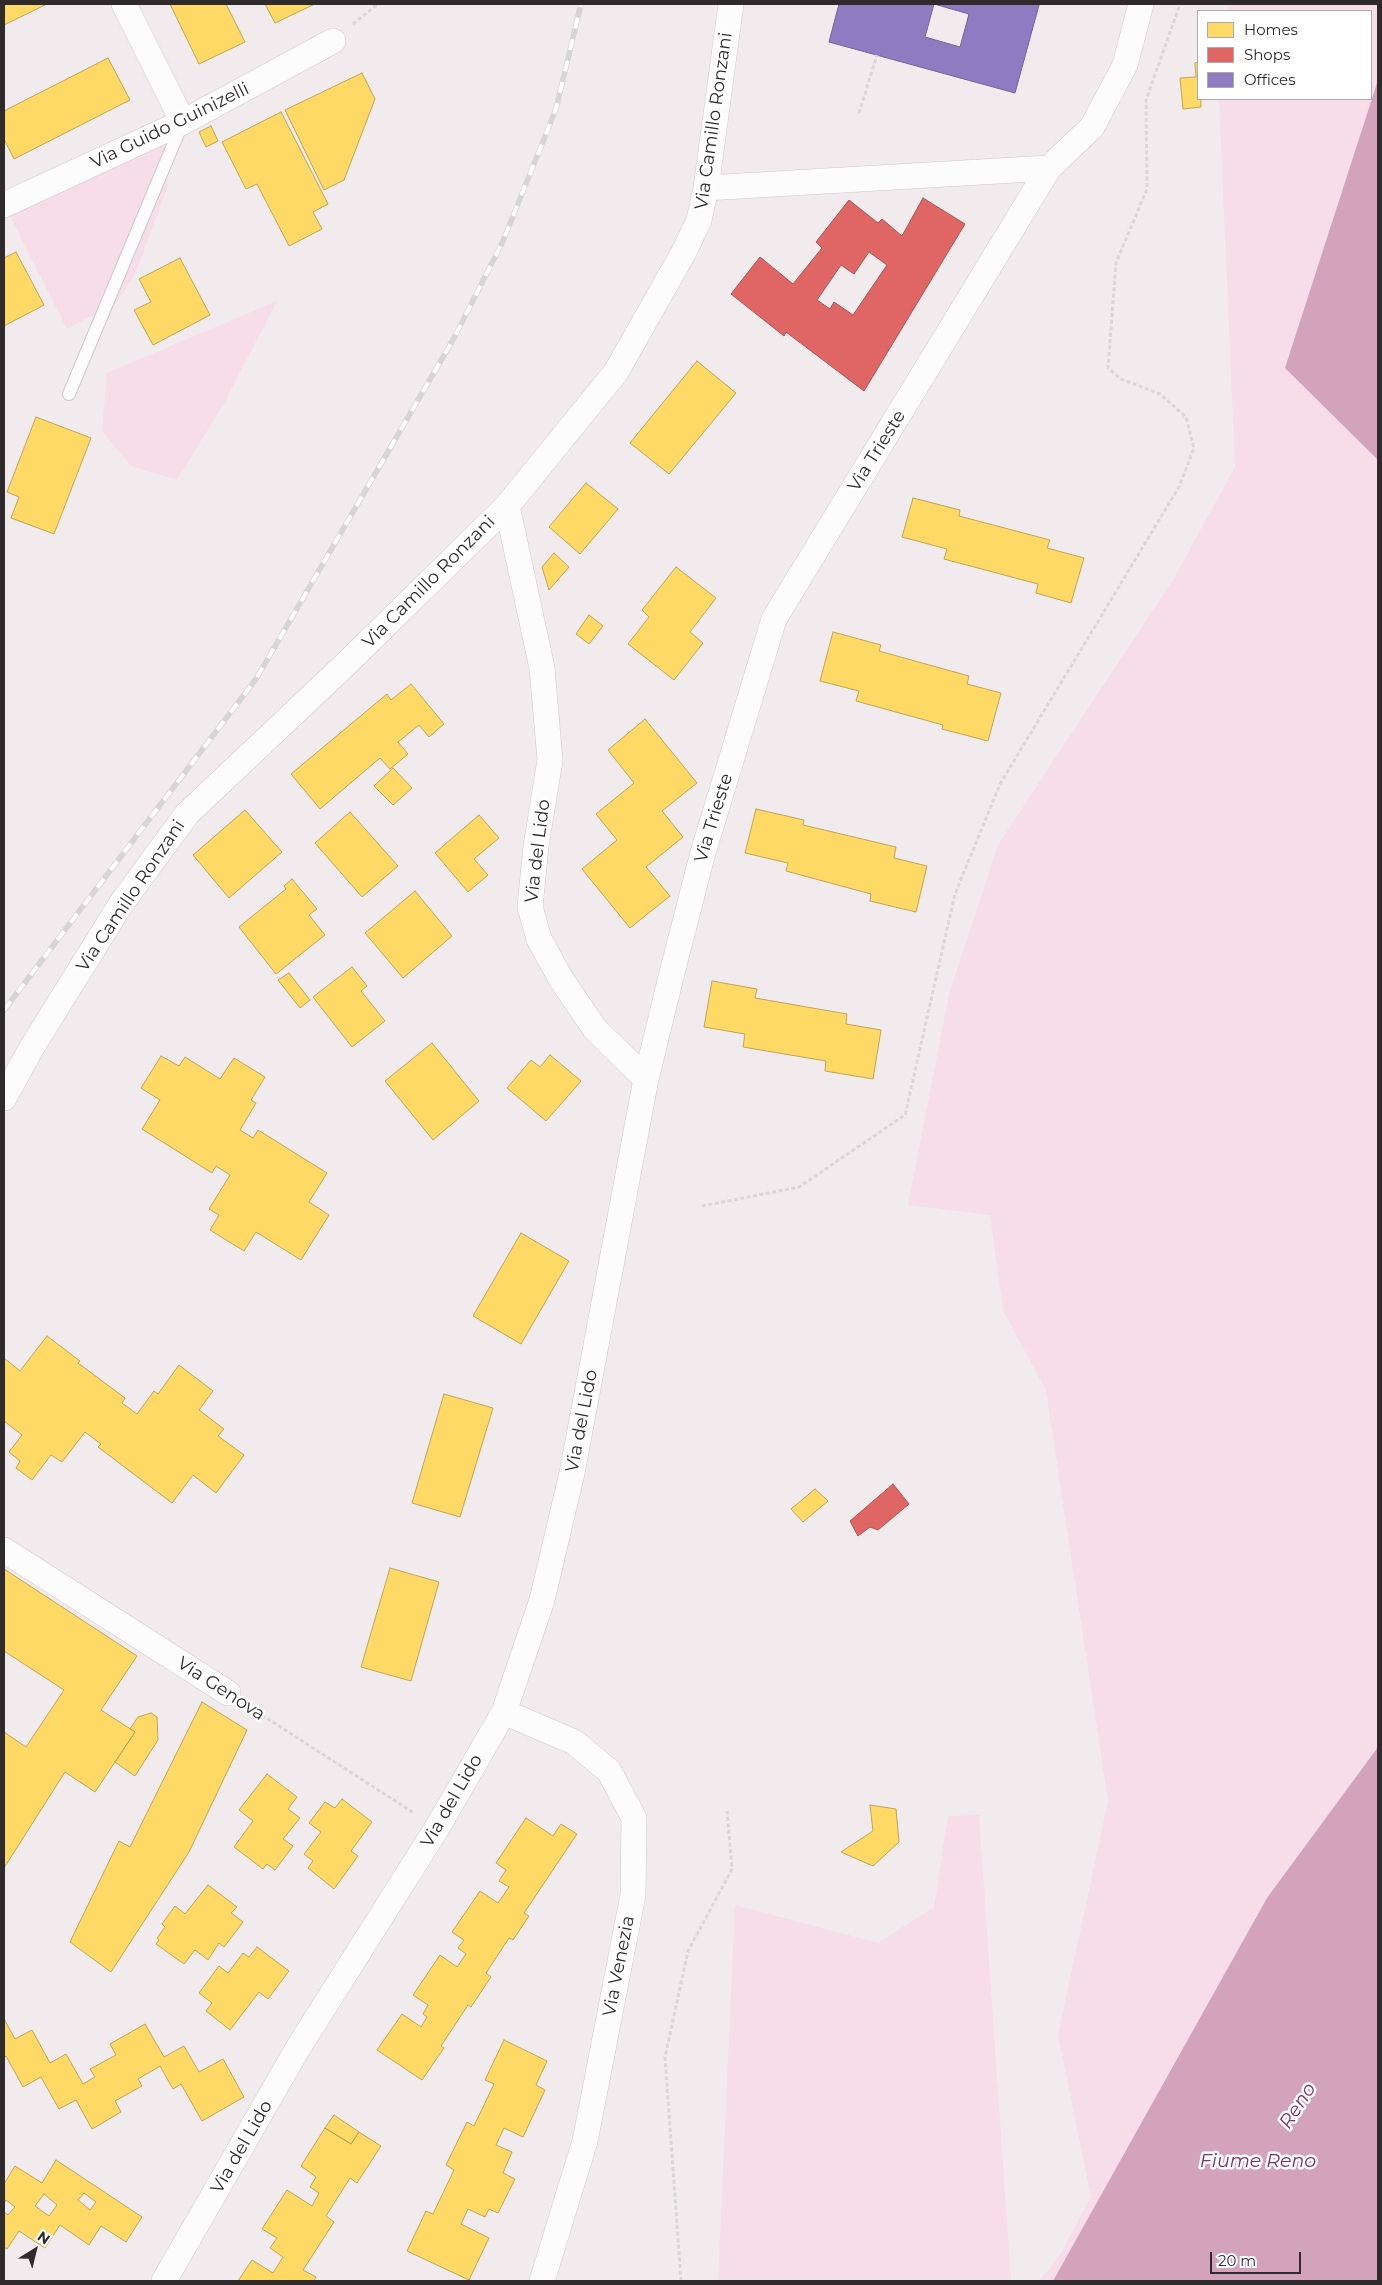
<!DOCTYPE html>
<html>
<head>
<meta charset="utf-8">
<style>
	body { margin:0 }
	#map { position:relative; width:1382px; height:2285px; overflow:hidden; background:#f1ebee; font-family:Montserrat,sans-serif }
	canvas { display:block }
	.frame { position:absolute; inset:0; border:5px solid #2f2a2c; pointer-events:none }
	.legend { position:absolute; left:1197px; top:10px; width:175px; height:90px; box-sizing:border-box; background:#fff; border:1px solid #acaaab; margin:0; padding:6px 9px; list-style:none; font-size:15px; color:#2f2a2c }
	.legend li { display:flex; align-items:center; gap:10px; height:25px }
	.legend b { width:25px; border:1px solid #acaaab }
	.north { position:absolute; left:10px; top:2225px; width:50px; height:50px; -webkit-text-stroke:4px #fff; paint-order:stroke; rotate:36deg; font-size:14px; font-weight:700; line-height:20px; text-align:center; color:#2f2a2c }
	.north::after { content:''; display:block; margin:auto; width:18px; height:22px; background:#2f2a2c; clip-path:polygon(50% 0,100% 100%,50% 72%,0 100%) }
	.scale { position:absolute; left:1210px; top:2252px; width:91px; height:22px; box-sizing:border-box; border:2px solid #2f2a2c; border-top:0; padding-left:6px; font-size:15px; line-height:18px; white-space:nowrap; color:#2f2a2c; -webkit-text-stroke:4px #fff; paint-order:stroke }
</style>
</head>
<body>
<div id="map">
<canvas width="1382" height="2285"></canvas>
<div class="frame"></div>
<ul class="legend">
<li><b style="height:14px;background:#ffd966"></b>Homes</li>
<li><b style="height:14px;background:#e06666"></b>Shops</li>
<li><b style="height:14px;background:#8e7cc3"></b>Offices</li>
</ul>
<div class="north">N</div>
<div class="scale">20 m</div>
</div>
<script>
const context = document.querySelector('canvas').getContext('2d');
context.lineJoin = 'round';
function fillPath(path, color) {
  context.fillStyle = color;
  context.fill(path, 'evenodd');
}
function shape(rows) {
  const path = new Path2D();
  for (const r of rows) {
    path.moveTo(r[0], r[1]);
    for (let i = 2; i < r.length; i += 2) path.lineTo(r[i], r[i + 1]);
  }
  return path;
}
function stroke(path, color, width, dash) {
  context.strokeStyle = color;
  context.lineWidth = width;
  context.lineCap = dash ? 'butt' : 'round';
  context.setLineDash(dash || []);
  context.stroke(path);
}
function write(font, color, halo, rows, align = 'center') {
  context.font = font + ' Montserrat,sans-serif';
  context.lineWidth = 5;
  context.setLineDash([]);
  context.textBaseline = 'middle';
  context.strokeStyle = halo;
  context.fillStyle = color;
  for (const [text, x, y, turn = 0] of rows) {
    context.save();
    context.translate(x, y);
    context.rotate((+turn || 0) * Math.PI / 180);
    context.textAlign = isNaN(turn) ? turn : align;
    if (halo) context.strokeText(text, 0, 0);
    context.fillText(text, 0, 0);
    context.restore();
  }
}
const green = shape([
	[1228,4,1378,4,1378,2281,1039,2281,1059,2257,1091,2197,1058,2035,1108,1801,1046,1391,1003,1310,990,1215,908,1205,949,994,998,845,1174,578,1235,467,1219,99,1371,99,1371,11,1227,11],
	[164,141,168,186,135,274,117,302,67,329,10,216],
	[277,301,223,405,177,480,131,466,102,431,107,373],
	[979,1815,1011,2281,718,2281,735,1905,878,1943,934,1907,948,1816]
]);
const water = shape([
	[1378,80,1378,460,1285,368],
	[1378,1747,1378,2281,1053,2281,1267,1898]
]);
const homes = shape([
	[4,4,47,4,4,25,4,4],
	[170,4,226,4,245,42,199,64,170,4],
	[265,4,315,4,275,23,265,4],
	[108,58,130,100,14,159,4,139,4,111,108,58],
	[1198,62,1198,99,1201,99,1201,107,1183,109,1180,78,1196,77,1195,63,1198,62],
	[362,73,375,99,344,180,324,190,285,110,362,73],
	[281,112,328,204,313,212,322,229,289,246,257,184,246,189,222,142,281,112],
	[211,126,218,141,206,147,199,132,211,126],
	[16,252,44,305,4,326,4,258,16,252],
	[180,258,210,315,153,345,134,310,151,302,139,279,180,258],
	[697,361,736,393,669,474,630,443,697,361],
	[36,417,91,438,54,534,11,518,19,497,7,492,36,417],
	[586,483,618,509,580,554,549,527,586,483],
	[913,498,960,510,959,516,1050,540,1047,548,1084,558,1071,603,1036,593,1038,584,944,559,947,549,902,537,913,498],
	[554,553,569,567,549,590,542,567,554,553],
	[676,567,716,598,690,632,703,643,674,680,628,644,649,617,642,610,676,567],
	[589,615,603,626,589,644,576,634,589,615],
	[833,632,881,645,879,651,969,676,967,684,1001,693,988,741,942,729,943,725,856,701,859,691,820,681,833,632],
	[411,684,444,724,429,737,419,725,398,742,408,754,390,769,380,758,320,809,291,774,387,694,391,700,411,684],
	[645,719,697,783,662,811,683,837,646,867,670,896,630,928,582,869,617,840,596,814,634,783,608,750,645,719],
	[393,768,412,788,393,805,374,786,393,768],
	[756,809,804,820,803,825,896,847,894,858,927,866,916,912,870,901,871,894,786,871,788,863,745,853,756,809],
	[245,810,282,852,229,898,193,855,245,810],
	[350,812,398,866,362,897,315,843,350,812],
	[479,815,499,838,474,859,488,875,468,892,435,853,479,815],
	[292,879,317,909,309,915,325,935,276,974,239,927,286,889,284,886,292,879],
	[415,891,452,936,403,978,365,933,415,891],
	[352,967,367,986,361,991,385,1021,352,1047,313,997,352,967],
	[289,973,310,1000,300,1008,278,980,289,973],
	[712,981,757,989,755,998,847,1014,846,1024,881,1030,873,1079,825,1071,826,1061,743,1047,745,1034,704,1027,712,981],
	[432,1043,479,1101,433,1140,385,1081,432,1043],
	[550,1055,581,1081,546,1121,507,1088,531,1060,540,1067,550,1055],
	[161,1056,179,1066,185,1057,220,1079,234,1058,265,1077,251,1100,256,1103,240,1130,253,1138,258,1130,327,1173,309,1202,329,1215,301,1260,256,1232,244,1251,210,1230,219,1215,209,1209,230,1175,216,1166,212,1173,142,1129,160,1100,141,1088,161,1056],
	[521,1233,569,1261,521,1344,473,1316,521,1233],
	[47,1336,80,1361,78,1363,125,1398,122,1403,137,1414,154,1391,158,1394,179,1365,213,1391,199,1410,224,1429,218,1436,244,1455,216,1493,193,1475,172,1503,98,1447,101,1444,85,1432,62,1462,51,1455,32,1480,16,1468,20,1461,9,1452,22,1435,4,1421,4,1358,20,1371,47,1336],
	[444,1394,493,1408,460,1517,412,1503,444,1394],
	[815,1489,828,1501,803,1522,791,1509,815,1489],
	[390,1568,439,1582,411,1681,361,1667,390,1568],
	[4,1569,137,1656,101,1710,135,1732,95,1792,65,1772,4,1868,4,1732,26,1747,64,1690,4,1651,4,1569],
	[202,1702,247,1730,189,1852,111,1972,70,1942,119,1841,130,1847,202,1702],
	[151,1713,157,1717,158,1740,135,1776,115,1762,135,1732,130,1729,138,1717,151,1713],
	[267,1774,297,1797,288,1809,300,1818,283,1839,293,1846,275,1870,267,1864,263,1869,234,1847,253,1821,239,1810,267,1774],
	[342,1799,372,1822,351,1851,358,1856,334,1889,308,1868,313,1861,304,1854,321,1832,309,1823,325,1802,335,1808,342,1799],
	[870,1805,896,1809,899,1842,873,1866,841,1852,873,1831,870,1805],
	[526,1818,553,1836,561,1824,577,1834,524,1913,529,1916,513,1940,509,1938,486,1973,491,1977,471,2007,468,2005,441,2046,444,2048,422,2080,377,2050,402,2014,421,2027,427,2017,423,2014,428,2005,413,1995,440,1955,457,1967,466,1954,458,1948,464,1940,452,1932,480,1891,498,1903,509,1887,499,1881,506,1870,496,1863,526,1818],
	[208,1885,237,1907,231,1913,243,1922,224,1947,219,1943,208,1960,195,1950,184,1964,156,1944,159,1940,157,1938,165,1927,162,1924,175,1906,185,1914,208,1885],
	[257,1947,289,1971,268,1999,259,1992,230,2030,206,2011,212,2003,199,1993,219,1966,228,1973,243,1953,249,1957,257,1947],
	[4,2019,15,2039,32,2030,50,2063,66,2054,83,2084,95,2077,90,2069,116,2055,110,2044,145,2024,164,2057,184,2046,199,2072,223,2059,244,2097,202,2121,181,2084,173,2089,160,2066,138,2079,142,2086,115,2101,121,2112,92,2129,76,2100,59,2109,41,2077,23,2087,6,2056,4,2058,4,2019],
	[504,2040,547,2061,536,2085,545,2090,523,2137,504,2128,496,2145,512,2152,503,2173,515,2179,498,2213,489,2209,485,2217,468,2209,461,2224,489,2238,469,2280,407,2251,426,2211,433,2214,454,2170,446,2165,467,2122,474,2126,494,2084,485,2080,504,2040],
	[334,2115,359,2132,351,2144,325,2128,334,2115],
	[325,2128,351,2144,359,2132,381,2146,357,2183,350,2178,326,2216,334,2222,303,2270,316,2277,314,2281,238,2281,252,2260,273,2273,283,2257,270,2248,277,2238,262,2229,287,2190,312,2206,319,2193,310,2187,316,2177,301,2166,325,2128],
	[56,2160,142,2217,126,2242,101,2226,89,2245,60,2225,45,2248,19,2231,7,2249,4,2247,4,2212,8,2215,15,2207,6,2200,4,2203,4,2184,15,2166,42,2183,56,2160],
	[84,2193,96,2202,90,2210,78,2200,84,2193],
	[44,2194,57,2205,49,2216,35,2206,44,2194]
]);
const shops = shape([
	[923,198,965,224,864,391,786,332,784,336,731,294,760,257,793,284,822,248,816,242,849,200,878,223,882,219,902,236,923,198],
	[869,252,887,265,853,315,834,302,830,309,817,300,841,265,854,274,869,252],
	[893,1484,909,1504,878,1530,870,1527,858,1536,850,1521,893,1484]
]);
const offices = shape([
	[839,4,1036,4,1039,5,1015,93,829,42,839,4],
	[934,4,969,14,960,47,925,37,934,4]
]);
const path = shape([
	[353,24,378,4],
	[859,113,877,55],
	[702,1206,799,1187,905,1115,955,894,1000,784,1179,487,1194,448,1186,417,1160,394,1121,379,1108,368,1116,263,1147,189,1146,100,1180,4],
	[251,1708,414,1813],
	[681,2281,665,2057,688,1951,732,1869,727,1811]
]);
const service = shape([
	[69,394,182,124]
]);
const minor = shape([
	[124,4,183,122],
	[706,188,1049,168],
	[4,205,183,122,333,41],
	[507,506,542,668,550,760,536,846,530,907,539,939,561,979,595,1029,646,1079],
	[4,1098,32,1047,121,904,187,814,347,663,507,506,616,372,685,250,699,220,706,188,731,4],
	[4,1550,228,1693],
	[504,1712,574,1742,609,1771,634,1818,633,1895,585,2141,542,2281],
	[164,2281,298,2048,437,1828,504,1712,542,1600,572,1473,646,1079,672,973,702,856,774,619,1049,168,1092,127,1125,65,1141,4]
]);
const rail = shape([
	[4,1010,256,679,454,338,503,241,556,109,581,4]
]);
const streetNames = [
	["Via Camillo Ronzani",714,121,-82],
	["Via Guido Guinizelli",170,126,-26],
	["Via Trieste",877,451,-58],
	["Via Camillo Ronzani",429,582,-45],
	["Via Trieste",714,818,-73],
	["Via del Lido",538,851,-83],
	["Via Camillo Ronzani",131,896,-56],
	["Via del Lido",582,1421,-79],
	["Via Genova",221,1689,33],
	["Via del Lido",452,1801,-60],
	["Via Venezia",619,1966,-79],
	["Via del Lido",242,2147,-60]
];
const waterNames = [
	["Reno",1298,2106,-57],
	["Fiume Reno",1258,2161]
];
fillPath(green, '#f6dde8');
fillPath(water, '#d3a3bc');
fillPath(homes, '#ffd966');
stroke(homes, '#c1a455', 1);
fillPath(shops, '#e06666');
stroke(shops, '#ab5455', 1);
fillPath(offices, '#8e7cc3');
stroke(offices, '#726396', 1);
stroke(service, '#cec9cc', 14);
stroke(minor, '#cec9cc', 26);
stroke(path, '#d8d7d7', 3, [4, 2.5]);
stroke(service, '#fdfcfc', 12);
stroke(minor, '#fdfcfc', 25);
stroke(rail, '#d7d4d5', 5.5);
stroke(rail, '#fff', 4, [11]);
write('18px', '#2f2a2c', '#fff', streetNames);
write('italic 19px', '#823260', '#fff', waterNames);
</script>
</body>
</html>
